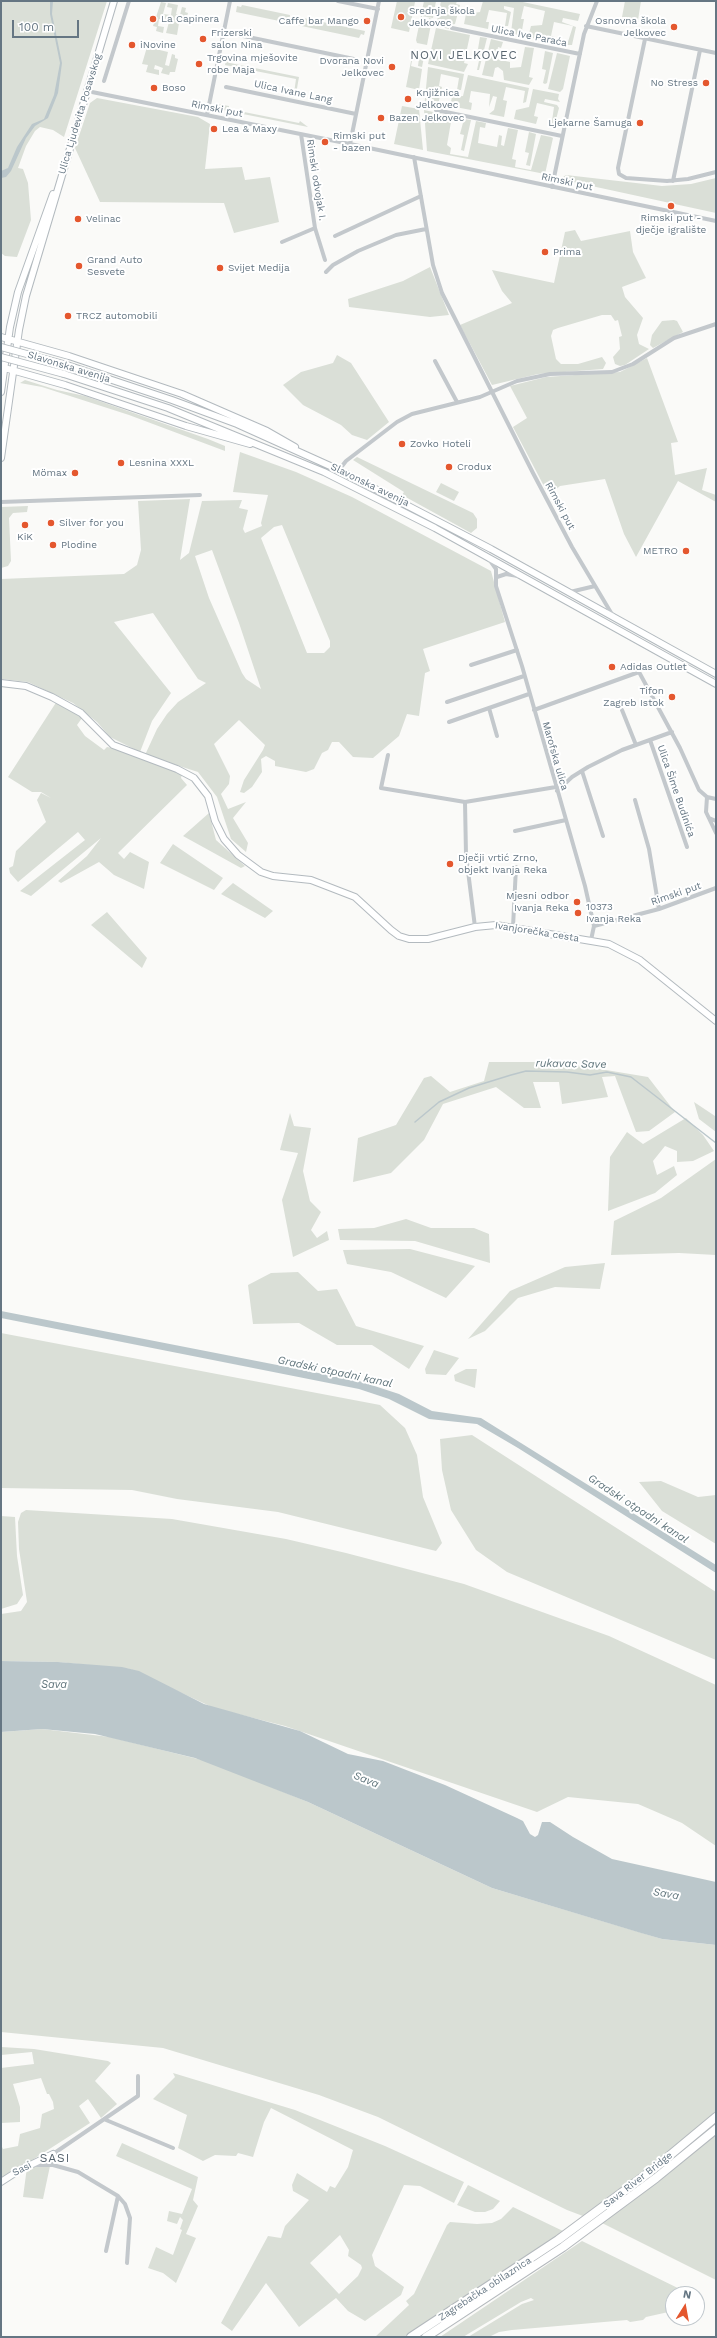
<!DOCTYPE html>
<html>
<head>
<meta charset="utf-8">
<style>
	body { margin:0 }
	#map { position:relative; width:717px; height:2338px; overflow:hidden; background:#fafaf8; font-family:"Work Sans",sans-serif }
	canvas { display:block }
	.frame { position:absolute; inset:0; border:2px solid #657683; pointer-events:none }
	.north { position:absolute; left:665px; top:2286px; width:40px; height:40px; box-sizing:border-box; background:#fff; border:1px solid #c1c8cd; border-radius:50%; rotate:11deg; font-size:11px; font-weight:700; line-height:16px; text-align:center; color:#657683 }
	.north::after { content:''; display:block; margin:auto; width:14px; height:18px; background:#e4572e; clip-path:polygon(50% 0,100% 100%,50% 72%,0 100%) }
	.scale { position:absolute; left:12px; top:20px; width:67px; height:18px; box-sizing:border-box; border:2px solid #657683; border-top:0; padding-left:5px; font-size:12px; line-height:14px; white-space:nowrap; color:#657683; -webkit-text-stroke:3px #fff; paint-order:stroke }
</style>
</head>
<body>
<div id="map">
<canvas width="717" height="2338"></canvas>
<div class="frame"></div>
<div class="north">N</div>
<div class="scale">100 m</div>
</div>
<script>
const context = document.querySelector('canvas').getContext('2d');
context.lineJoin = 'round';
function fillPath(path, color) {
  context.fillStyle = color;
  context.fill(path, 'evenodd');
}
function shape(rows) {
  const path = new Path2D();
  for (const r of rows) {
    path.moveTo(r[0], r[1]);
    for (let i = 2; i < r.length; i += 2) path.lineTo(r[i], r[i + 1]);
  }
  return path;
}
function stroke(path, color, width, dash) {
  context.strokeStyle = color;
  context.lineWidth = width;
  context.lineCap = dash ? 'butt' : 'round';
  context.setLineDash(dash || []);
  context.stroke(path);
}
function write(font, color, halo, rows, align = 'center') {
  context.font = font + ' "Work Sans",sans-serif';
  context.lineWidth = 4;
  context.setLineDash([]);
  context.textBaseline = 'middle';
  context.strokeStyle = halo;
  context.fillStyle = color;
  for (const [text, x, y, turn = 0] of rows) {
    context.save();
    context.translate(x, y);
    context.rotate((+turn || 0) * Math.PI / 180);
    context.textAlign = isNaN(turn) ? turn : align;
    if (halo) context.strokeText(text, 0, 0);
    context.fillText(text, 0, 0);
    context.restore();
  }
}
const green = shape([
	[1,1,107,1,64,137,53,130,40,127,35,131,26,146,18,168,23,169,28,183,31,220,17,257,5,256,1,253],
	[397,1,415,2,409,32,391,28],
	[424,1,436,1,433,18,422,16,421,21,424,26,427,26,429,18,432,19,427,45,417,43,416,40],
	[441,1,457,1,456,4,460,5,455,24,449,25,449,29,436,26],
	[483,1,518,1,580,14,578,21,563,18,562,22,576,27,572,45,567,45,573,26,554,22,551,36,555,37,553,43,528,37,531,26,542,25,545,11,524,6,521,19,524,19,521,36,511,33,514,8,504,6,504,9,511,12,508,26,505,26,507,13,489,10,486,22,489,22,488,29,464,24,466,14,480,12],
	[625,1,641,1,638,20,622,17],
	[161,2,166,3,163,14,171,15,172,8,167,7,168,3,178,5,176,14,180,15,182,7,186,8,185,12,188,13,185,23,179,23,177,35,166,33,169,22,159,19,158,26,164,27,163,33,156,31,157,27,153,26],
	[242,5,290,15,289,23,236,12,237,6,241,7],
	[294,16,365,31,364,35,361,34,359,38,292,24],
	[436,28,470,35,464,63,468,64,464,72,428,64],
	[480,37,487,38,479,70,477,70,480,56,477,55],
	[491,39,503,42,501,48,498,47,496,59,510,62,510,68,521,67,525,47,534,48,529,77,533,78,529,85,504,80,503,71,498,67,495,68,493,77,482,75],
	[147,47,168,52,165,65,169,66,172,54,175,55,175,58,178,59,175,72,170,72,169,75,161,73,163,68,155,65,154,69,159,70,159,75,146,72,148,65,142,64],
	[416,50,425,52,422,67,418,66,419,58,412,61,411,66,422,69,419,90,406,87,413,51],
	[545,51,553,53,547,83,545,84,543,83,546,70,542,69],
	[557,53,570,56,563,89,560,92,548,89],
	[227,57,231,58,230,63,299,77,296,94,294,93,296,79,225,65],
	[428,67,464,74,461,90,457,90,459,78,441,74,439,86,442,87,438,105,433,107,432,110,424,109],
	[468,75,529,88,526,102,523,103,525,91,506,87,503,100,507,101,504,117,489,114,494,110,497,97,493,96,489,107,490,94,471,91,469,102,472,103,471,110,450,106,452,97,463,96],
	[533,89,559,94,558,99,560,102,545,99,544,102,557,105,559,108,554,127,548,126,549,121,552,121,554,107,537,103,534,116,538,117,536,124,514,119,516,110,529,107],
	[97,98,198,117,210,124,205,169,242,167,245,180,270,177,279,222,234,233,224,203,100,202,75,148,90,103],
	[217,104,229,106,229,109,299,123,300,121,308,127,218,109],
	[402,106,419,109,423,150,394,144],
	[424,110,452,116,447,145,451,148,450,154,468,157,476,121,486,123,485,128,480,127,478,143,497,147,499,135,502,136,501,145,504,146,508,128,518,130,512,159,516,160,515,167,531,170,541,135,551,137,553,138,545,174,427,151],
	[464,119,471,120,464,151,461,150,464,135,460,134],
	[529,132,536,134,530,166,526,165,529,153,525,152],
	[566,175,662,186,691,184,716,178,716,213,564,180,563,177],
	[575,230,581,241,630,231,633,252,646,278,622,287,625,297,643,318,637,335,639,344,649,349,625,365,620,366,615,364,613,357,620,349,619,337,622,336,618,320,615,321,611,315,602,315,558,328,553,330,551,336,556,359,561,364,578,364,602,357,606,363,603,369,538,374,492,385,460,325,512,303,502,291,492,270,554,283,565,232],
	[430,267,449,315,430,317,349,307,348,299,403,281],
	[674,320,677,321,683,332,653,348,650,345,652,335,662,321],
	[337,355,351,363,389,422,367,440,352,435,341,425,303,405,283,385,301,372,333,363],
	[647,358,678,442,671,443,675,475,707,468,702,490,716,495,716,502,678,481,636,557,624,534,605,479,560,486,554,491,546,490,513,427,527,418,510,386,546,377,620,372],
	[25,380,57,390,85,396,208,439,225,446,225,451,129,415,42,387,20,383],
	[240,452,296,472,352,497,491,571,505,622,423,649,430,671,425,673,419,716,407,714,399,736,373,758,353,757,339,742,332,742,328,750,322,753,314,769,306,772,275,766,275,761,266,756,261,759,262,772,252,787,244,793,240,792,244,780,263,750,265,745,239,720,214,744,230,776,229,784,221,794,228,809,246,802,233,818,248,843,246,852,231,839,217,797,198,772,145,755,157,729,167,714,178,702,206,683,198,679,153,613,114,622,171,693,152,721,140,752,110,737,97,722,73,703,28,682,1,679,1,579,124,574,137,565,141,550,138,501,190,499,180,560,189,553,202,501,242,500,239,508,248,510,243,529,245,533,262,526,261,523,268,495,233,492],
	[282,525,330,641,330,647,324,653,307,653,261,538,274,527],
	[212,550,239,623,261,689,246,679,242,673,209,598,195,556],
	[357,457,473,513,477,519,477,528,471,533,402,495,404,492,353,460],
	[441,483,459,492,454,501,436,492],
	[28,506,27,512,13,513,9,518,11,561,8,566,1,568,1,507],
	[57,701,82,718,77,725,85,736,104,750,107,747,113,748,182,774,181,778,187,785,118,853,124,859,130,852,149,862,144,889,114,875,99,862,61,883,58,881,87,856,101,838,31,896,20,891,85,840,78,832,18,882,10,873,9,868,13,866,16,851,46,822,37,800,41,793,51,798,41,792,32,792,8,777],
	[209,813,216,840,245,866,241,868,183,836],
	[173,844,223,878,214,890,160,863],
	[233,883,273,911,265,918,221,894],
	[107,912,147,958,142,968,91,925],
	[489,1062,558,1062,648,1077,675,1112,649,1131,636,1132,615,1076,602,1077,608,1097,562,1104,559,1082,533,1082,541,1108,524,1108,496,1087,443,1104,424,1140,391,1173,353,1182,358,1138,396,1125,424,1078,431,1076,450,1092,484,1081],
	[694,1102,715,1116,716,1132,699,1119],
	[290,1113,294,1126,311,1128,303,1171,310,1201,321,1212,311,1230,317,1238,327,1231,329,1240,293,1257,282,1200,298,1153,280,1150],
	[686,1118,703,1135,714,1151,693,1161,677,1162,677,1151,665,1146,653,1161,657,1175,674,1166,677,1175,655,1193,608,1211,610,1157,627,1132,643,1144],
	[716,1159,716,1255,679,1253,611,1255,614,1221,661,1198],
	[406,1219,431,1228,474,1228,489,1234,490,1263,415,1241,340,1240,338,1229,374,1228],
	[410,1249,475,1266,446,1298,391,1272,347,1264,343,1250],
	[605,1263,600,1289,555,1287,518,1298,485,1331,468,1339,510,1291,565,1267],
	[298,1272,318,1291,337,1289,356,1326,424,1346,409,1369,372,1345,337,1345,299,1323,253,1324,248,1285,271,1273],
	[1,1333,380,1405,405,1428,417,1455,423,1497,442,1543,436,1551,278,1512,177,1499,132,1490,1,1488],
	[434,1350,459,1358,446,1375,426,1374,425,1369],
	[466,1369,477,1369,475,1388,455,1381,454,1375],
	[472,1435,716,1592,716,1660,507,1572,476,1550,451,1510,442,1470,440,1439],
	[661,1481,698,1497,716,1495,716,1544,662,1511,639,1482],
	[26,1510,172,1519,286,1539,346,1553,464,1584,609,1636,716,1685,716,1846,682,1823,638,1804,568,1797,537,1812,285,1726,214,1708,130,1669,58,1662,1,1661,1,1614,21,1611,27,1602,19,1549,18,1522,21,1513],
	[1,1516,15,1517,17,1556,23,1595,17,1604,1,1609],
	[42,1729,110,1737,210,1762,308,1802,492,1888,662,1939,716,1945,716,2280,604,2224,567,2210,378,2117,319,2095,163,2048,1,2032,1,1732],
	[1,2047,34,2049,108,2061,111,2063,95,2081,117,2104,101,2118,88,2099,79,2106,90,2123,1,2180,1,2145,3,2149,18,2146,20,2134,40,2128,42,2114,54,2109,53,2102,49,2094,47,2094,41,2078,13,2084,20,2107,20,2122,1,2123,1,2068,34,2064,32,2052,1,2055],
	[173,2073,295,2110,385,2146,464,2182,454,2203,420,2186,404,2185,372,2255,375,2266,404,2287,401,2295,365,2321,348,2311,336,2298,299,2327,266,2283,232,2331,221,2323,268,2236,281,2238,285,2226,309,2200,293,2191,292,2185,297,2173,327,2192,330,2186,335,2188,348,2167,353,2150,271,2108,264,2122,253,2157,238,2153,236,2156,215,2155,203,2161,178,2148,187,2115,153,2099,175,2077],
	[340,2235,349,2250,348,2256,361,2265,362,2268,358,2276,339,2294,310,2263],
	[122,2143,198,2177,193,2200,198,2206,186,2234,196,2238,176,2283,163,2273,148,2268,156,2247,173,2255,182,2230,180,2229,183,2220,180,2217,177,2224,167,2221,169,2211,182,2214,192,2189,116,2156],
	[50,2166,43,2199,23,2197,27,2167],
	[468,2185,500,2201,493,2209,485,2212,475,2212,457,2205],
	[513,2207,563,2231,521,2261,404,2337,375,2337,409,2305,406,2301,414,2294,447,2225,450,2222,477,2224,492,2223,501,2219],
	[582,2241,690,2294,673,2294,673,2311,646,2317,643,2320,630,2322,627,2320,512,2330,499,2332,489,2337,468,2337,522,2304,534,2300,531,2298,521,2302,463,2337,440,2337]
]);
const water = shape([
	[50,1,53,1,52,14,62,63,58,93,48,118,35,126,26,138,11,171,6,177,1,178,1,171,8,168,17,147,32,124,44,119,54,95,60,63,50,14],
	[1,1311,359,1381,399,1394,432,1411,481,1418,716,1565,716,1573,518,1448,477,1424,429,1419,389,1399,359,1389,1,1318],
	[1,1661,58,1662,122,1667,139,1671,204,1704,300,1731,348,1754,383,1761,445,1785,517,1818,523,1821,530,1834,535,1837,538,1835,542,1822,550,1822,573,1837,612,1859,716,1882,716,1945,662,1939,641,1933,492,1888,308,1802,195,1758,95,1734,42,1729,1,1732]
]);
const stream = shape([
	[415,1122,439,1102,469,1088,511,1075,526,1071,567,1072,590,1075,607,1072,631,1077,716,1143]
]);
const street = shape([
	[338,1,378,9],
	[586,26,716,53],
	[452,28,580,54],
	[224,32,354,59],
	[645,39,618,168,619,174,626,178,667,181,688,179,716,172],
	[104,81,129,1],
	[226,87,356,114],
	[87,91,350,144,716,221],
	[436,110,562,136],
	[207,115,230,1],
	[301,134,315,228,325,260],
	[350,144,379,1],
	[414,157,433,265,442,293,533,473,572,547,613,616],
	[673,181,700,50],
	[552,187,584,34,597,1],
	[335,236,421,196],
	[282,242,315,228],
	[326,272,333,265,358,251,396,235,426,229],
	[435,361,457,402],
	[339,470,346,461,397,422,412,414,480,397,517,381,550,374,612,372,633,364,674,338,716,324],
	[1,502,200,495],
	[489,559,496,569,496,586,522,666,585,886,594,926,591,940],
	[497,577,506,574,518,576],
	[570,592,595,586],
	[471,665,517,650],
	[447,702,524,676],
	[489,708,497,736],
	[534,710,639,672,680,748,699,790,707,797,706,812,716,833],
	[622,710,636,745],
	[449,722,529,694],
	[650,740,687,847],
	[388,755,381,788,465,802,556,787],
	[582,771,603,836],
	[557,791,572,777,588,767,622,750,672,732],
	[707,797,716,799],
	[635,800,649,849,659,909],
	[465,802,466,855,475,927],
	[709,818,716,821],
	[515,831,566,820],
	[594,926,659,909,716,888],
	[513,927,516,867],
	[106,2120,173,2148],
	[32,2165,53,2165,78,2172,118,2196,106,2251],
	[53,2165,53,2154,138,2096,138,2076],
	[118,2196,125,2204,130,2218,127,2263]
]);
const secondary = shape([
	[1,337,69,356,182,394,267,431,295,447],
	[67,365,172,400,237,424,339,470,491,549,716,674],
	[1,367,65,385,186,426,250,444],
	[64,374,168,408,324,472,435,528,716,684],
	[1,392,10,327,18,292,53,194],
	[1,458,19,330,26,296,114,1],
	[1,683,26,686,52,697,81,713,113,745,177,769,194,778,208,796,215,821,224,839,238,855,261,872,273,876,311,880,355,897,391,930,399,936,409,939,428,939,475,927,496,925,609,944,640,960,716,1021],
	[1,2182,18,2171,53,2154]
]);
const highway = shape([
	[411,2337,558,2240,651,2171,716,2117],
	[426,2337,563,2247,656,2178,716,2129]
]);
const secondaryBridge = shape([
	[1,347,67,365],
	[1,357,64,374]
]);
const markers = [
	[401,17,4,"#e4572e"],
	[153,19,4,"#e4572e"],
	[367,21,4,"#e4572e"],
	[674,27,4,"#e4572e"],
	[203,39,4,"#e4572e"],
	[132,45,4,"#e4572e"],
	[199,64,4,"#e4572e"],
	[392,67,4,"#e4572e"],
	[706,83,4,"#e4572e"],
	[154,88,4,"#e4572e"],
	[408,99,4,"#e4572e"],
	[381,118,4,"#e4572e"],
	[640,123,4,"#e4572e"],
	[214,129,4,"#e4572e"],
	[325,142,4,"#e4572e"],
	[671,206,4,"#e4572e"],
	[78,219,4,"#e4572e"],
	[545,252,4,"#e4572e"],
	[79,266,4,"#e4572e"],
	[220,268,4,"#e4572e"],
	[68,316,4,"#e4572e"],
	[402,444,4,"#e4572e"],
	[121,463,4,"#e4572e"],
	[449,467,4,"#e4572e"],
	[75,473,4,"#e4572e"],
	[51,523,4,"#e4572e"],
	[25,525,4,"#e4572e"],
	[53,545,4,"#e4572e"],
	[686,551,4,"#e4572e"],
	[612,667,4,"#e4572e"],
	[672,697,4,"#e4572e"],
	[450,864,4,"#e4572e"],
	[577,902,4,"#e4572e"],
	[578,913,4,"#e4572e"]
];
const poiNames = [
	["Srednja škola",409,11],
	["Jelkovec",409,23],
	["La Capinera",161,19],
	["Caffe bar Mango",359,21,"right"],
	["Osnovna škola",666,21,"right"],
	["Jelkovec",666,33,"right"],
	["Frizerski",211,33],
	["salon Nina",211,45],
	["iNovine",140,45],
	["Trgovina mješovite",207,58],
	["robe Maja",207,70],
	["Dvorana Novi",384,61,"right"],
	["Jelkovec",384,73,"right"],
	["No Stress",698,83,"right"],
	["Boso",162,88],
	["Knjižnica",416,93],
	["Jelkovec",416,105],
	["Bazen Jelkovec",389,118],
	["Ljekarne Šamuga",632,123,"right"],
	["Lea & Maxy",222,129],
	["Rimski put",333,136],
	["- bazen",333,148],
	["Rimski put -",671,218,"center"],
	["dječje igralište",671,230,"center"],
	["Velinac",86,219],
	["Prima",553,252],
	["Grand Auto",87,260],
	["Sesvete",87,272],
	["Svijet Medija",228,268],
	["TRCZ automobili",76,316],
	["Zovko Hoteli",410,444],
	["Lesnina XXXL",129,463],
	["Crodux",457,467],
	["Mömax",67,473,"right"],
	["Silver for you",59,523],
	["KiK",25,537,"center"],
	["Plodine",61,545],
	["METRO",678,551,"right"],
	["Adidas Outlet",620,667],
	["Tifon",664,691,"right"],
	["Zagreb Istok",664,703,"right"],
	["Dječji vrtić Zrno,",458,858],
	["objekt Ivanja Reka",458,870],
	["Mjesni odbor",569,896,"right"],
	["Ivanja Reka",569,908,"right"],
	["10373",586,907],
	["Ivanja Reka",586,919]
];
const streetNames = [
	["Ulica Ive Paraća",529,36,11],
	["Ulica Ivane Lang",293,92,12],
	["Rimski put",217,109,11],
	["Ulica Ljudevita Posavskog",80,114,-73],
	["Rimski odvojak I.",316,180,81],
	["Rimski put",567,182,12],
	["Slavonska avenija",69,367,17],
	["Slavonska avenija",370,485,26],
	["Rimski put",560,506,62],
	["Marofska ulica",555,756,74],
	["Ulica Šime Budinića",676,791,71],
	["Rimski put",676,894,-19],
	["Ivanjorečka cesta",537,932,9],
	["Sasi",22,2169,-28],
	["Sava River Bridge",638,2180,-38],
	["Zagrebačka obilaznica",485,2289,-33]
];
const waterNames = [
	["rukavac Save",571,1064,1],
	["Gradski otpadni kanal",335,1372,12],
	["Gradski otpadni kanal",638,1509,33],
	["Sava",54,1685],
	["Sava",366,1780,22],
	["Sava",666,1894,10]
];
const quarterNames = [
	["NOVI JELKOVEC",464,55],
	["SASI",55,2158]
];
fillPath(green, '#dadfd7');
fillPath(water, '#bbc7cb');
stroke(stream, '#bbc7cb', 1.5);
stroke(secondary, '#b3babf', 8);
stroke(highway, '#b4b9bd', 10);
stroke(street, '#c3c8cc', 4);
stroke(secondary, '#fff', 6);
stroke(highway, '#fff', 8);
stroke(secondaryBridge, '#b3babf', 8, []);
stroke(secondaryBridge, '#fff', 6);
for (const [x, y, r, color] of markers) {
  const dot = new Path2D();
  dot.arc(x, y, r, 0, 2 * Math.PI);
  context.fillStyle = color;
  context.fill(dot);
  stroke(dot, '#fff', 1.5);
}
write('10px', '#657683', '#fff', poiNames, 'left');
write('10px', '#657683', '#fff', streetNames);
write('italic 11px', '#60757c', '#fff', waterNames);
context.letterSpacing = '1px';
write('12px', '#57646e', '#fff', quarterNames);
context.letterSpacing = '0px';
</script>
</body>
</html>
